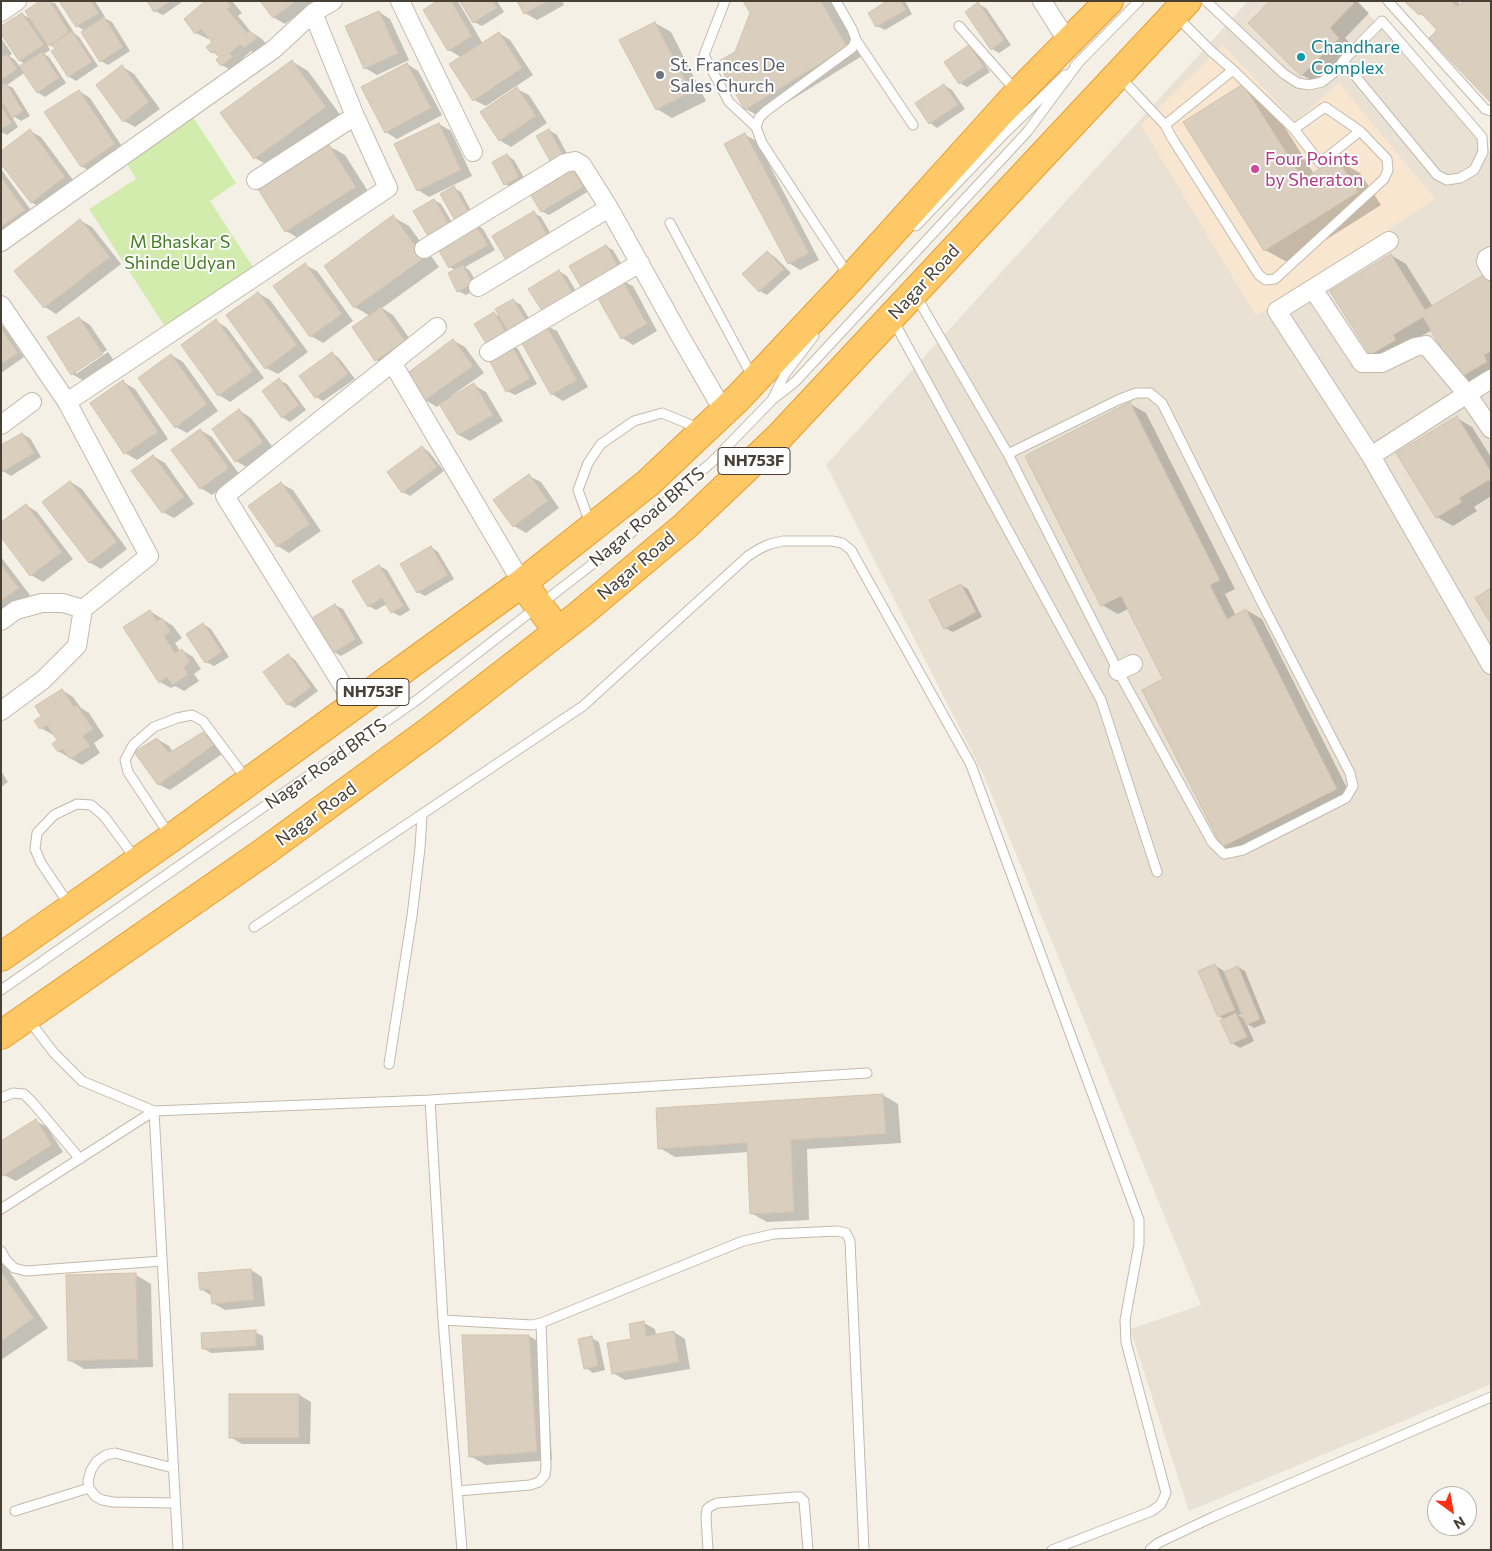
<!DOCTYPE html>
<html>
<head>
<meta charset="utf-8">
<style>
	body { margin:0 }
	#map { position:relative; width:1492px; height:1551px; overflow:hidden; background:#f4f0e6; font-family:Commissioner,sans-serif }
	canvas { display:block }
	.frame { position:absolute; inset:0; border:2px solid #484035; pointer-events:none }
	.north { position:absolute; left:1427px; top:1486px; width:50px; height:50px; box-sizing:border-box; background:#fff; border:1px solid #b6b3ae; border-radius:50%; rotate:148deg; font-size:14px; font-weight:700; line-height:20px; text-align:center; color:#484035 }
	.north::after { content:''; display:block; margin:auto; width:18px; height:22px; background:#ff2f13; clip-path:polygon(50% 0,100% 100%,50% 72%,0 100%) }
</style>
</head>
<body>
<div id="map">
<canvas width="1492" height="1551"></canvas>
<div class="frame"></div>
<div class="north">N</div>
</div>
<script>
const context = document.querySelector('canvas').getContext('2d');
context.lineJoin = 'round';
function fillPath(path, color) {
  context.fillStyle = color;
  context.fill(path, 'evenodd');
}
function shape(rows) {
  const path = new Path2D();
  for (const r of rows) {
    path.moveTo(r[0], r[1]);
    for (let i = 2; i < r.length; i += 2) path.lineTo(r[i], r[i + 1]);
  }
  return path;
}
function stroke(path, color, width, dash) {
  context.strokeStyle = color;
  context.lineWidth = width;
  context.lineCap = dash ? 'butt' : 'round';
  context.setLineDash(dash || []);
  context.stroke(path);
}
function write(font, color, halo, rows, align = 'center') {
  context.font = font + ' Commissioner,sans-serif';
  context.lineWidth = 4;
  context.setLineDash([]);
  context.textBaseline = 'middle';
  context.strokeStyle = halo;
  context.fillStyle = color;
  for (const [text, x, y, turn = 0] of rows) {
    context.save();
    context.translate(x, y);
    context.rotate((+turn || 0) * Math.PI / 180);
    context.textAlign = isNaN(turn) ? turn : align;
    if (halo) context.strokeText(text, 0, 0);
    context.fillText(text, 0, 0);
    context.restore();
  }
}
const residential = shape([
	[1248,1,1357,1,1491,154,1491,1384,1189,1511,1130,1329,1201,1305,984,776,826,465]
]);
const commercial = shape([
	[1223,45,1295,121,1339,83,1435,199,1256,316,1141,125]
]);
const green = shape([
	[193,117,236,183,210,201,256,272,167,330,89,209,136,179,125,161]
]);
const shadow = shape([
	[42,1,55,3,75,34,79,37,98,66,76,81,68,76,57,49,46,43,50,50,44,54,49,57,66,83,45,97,37,92,24,73,7,85,13,88,30,116,21,121,11,115,18,127,7,135,1,132,1,38,12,54,9,56,15,60,20,67,25,64,20,61,1,31,22,14,33,20],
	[61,1,95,1,105,17,104,18,112,22,130,51,108,65,101,61,85,31,77,26],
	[149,1,182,1,182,2,163,15,155,11],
	[207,1,232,1,242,13,238,16,251,32,262,39,267,45,256,54,251,51,241,60,244,64,234,72,222,65,218,60,221,57,212,52,208,47,214,42,210,37,208,39,196,33],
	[262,1,316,1,285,24,273,17],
	[439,1,455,1,459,3,483,44,499,33,510,40,533,75,486,106,474,100,462,58,449,50],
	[461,1,497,1,504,12,482,26,474,22],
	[518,1,562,1,564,5,537,20,525,13],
	[745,1,831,1,862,56,762,118,746,109,719,62,736,53,752,13],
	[890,1,905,1,912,14,885,30,877,26],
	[1272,1,1357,1,1369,13,1345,38,1354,47,1318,84,1302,75],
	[1406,1,1457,1,1461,5,1439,30,1429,19,1420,14],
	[978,4,986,8,1011,45,999,53,992,49],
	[379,12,390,19,409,60,377,75,365,68],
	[655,23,671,32,706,101,672,118,657,109],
	[969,46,976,51,990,72,967,87,960,83],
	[293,62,308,71,341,116,271,167,255,158],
	[407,64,418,71,442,115,397,139,386,132],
	[123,67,134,74,160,109,135,127,124,121],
	[944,85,952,90,965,109,937,128,930,123],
	[1243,86,1267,99,1314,174,1337,160,1360,173,1381,205,1289,263,1265,250],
	[517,89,529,95,547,123,511,147,499,140],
	[79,91,90,98,125,151,93,173,81,166],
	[439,124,451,131,472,176,429,197,418,190],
	[549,130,557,135,571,161,560,167],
	[30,131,41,137,76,184,43,209,31,202],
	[745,135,757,141,819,260,800,270,789,263],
	[329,146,345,155,371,196,302,240,286,231],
	[507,155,514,160,526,181,513,188,505,184],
	[570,166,577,171,589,191,549,215,541,211],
	[1,169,36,217,1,232],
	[454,188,461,192,476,220,464,226],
	[434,200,441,204,459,234,475,224,483,229,495,250,465,267,470,271,479,288,466,295,458,291,455,270,450,267,438,246],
	[534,213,541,217,554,239,515,263],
	[393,217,409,226,439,267,382,308,393,315,416,348,388,367,376,360,354,327,370,316,355,307,325,266],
	[81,221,92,227,121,264,56,314,45,307],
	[606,246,613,250,625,270,589,291,582,287],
	[767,252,775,257,791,273,767,295,760,291],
	[1391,255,1406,264,1433,307,1485,276,1491,279,1491,378,1475,387,1460,378,1432,330,1408,344,1387,364,1371,354],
	[305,265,317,271,353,321,323,343,311,336,275,286],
	[559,271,567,276,582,301,553,319],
	[621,280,633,286,657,331,633,345,622,338],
	[258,293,270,300,308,352,278,374,266,368],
	[513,300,521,305,536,330,545,325,557,331,588,387,563,401,552,394,521,339,509,344,518,349,537,384,515,395,507,391,494,313,501,318],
	[79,318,90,325,107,350,76,371,76,374,108,352,114,361,84,381,72,374],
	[216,321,227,328,264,378,230,402,219,395],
	[1,325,4,327,24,357,1,373],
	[454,341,465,347,484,373,451,396,452,398,474,385,486,392,503,421,470,441,459,435,441,404,437,407,425,400,407,375],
	[332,353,339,358,355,379,323,401,316,397],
	[171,355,183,362,218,411,187,433,176,427],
	[279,380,287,384,306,410,290,422,282,417],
	[123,382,135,389,168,439,137,460,125,453],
	[1130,404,1146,413,1235,589,1225,594,1236,616,1246,610,1262,619,1352,798,1239,856,1223,846,1144,690,1164,680,1128,609,1118,614,1102,605],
	[240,411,251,418,274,449,248,468,236,461],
	[1457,418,1472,427,1491,457,1491,496,1474,507,1477,511,1453,526,1437,517],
	[200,430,212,437,240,475,212,495,201,488],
	[22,434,30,438,41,457,11,476,3,471,1,468,1,447],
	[422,447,429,452,444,471,410,496,403,492],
	[153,456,165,463,194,504,174,518,163,512],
	[529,476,541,482,559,508,526,533,514,526,495,500],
	[71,482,82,489,127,549,101,569,89,562],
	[282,484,293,490,321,531,289,553,278,546],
	[26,505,37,512,73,559,43,582,31,575],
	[431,547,438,552,454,579,425,596,418,592],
	[1,557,30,595,1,616],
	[379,566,387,570,410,610,400,616,392,612,387,604,376,610,369,606],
	[961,585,968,589,982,617,953,632,945,628],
	[335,605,343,609,363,643,341,656,334,652],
	[150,611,173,626,182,638,175,643,180,651,182,650,193,657,201,669,194,674,199,681,184,691,175,686,171,688,160,682],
	[203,624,211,629,229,657,214,666,206,662],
	[288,655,295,660,318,691,295,708,287,704],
	[62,690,73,697,81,708,89,713,104,736,94,743,100,753,82,765,58,751,59,741,55,734,53,735,41,728,36,721,43,716],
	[203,733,215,740,225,752,170,790,158,784,157,739,169,746,173,752],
	[1,771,8,782,1,787],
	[1215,966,1223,970,1224,973,1238,967,1245,971,1266,1023,1254,1028,1246,1023,1254,1041,1240,1048,1232,1043,1224,1019,1219,1016],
	[1243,1014,1245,1019,1238,1015],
	[883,1095,898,1104,901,1143,807,1149,809,1220,767,1222,751,1213,749,1152,675,1157,660,1148],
	[36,1121,47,1127,63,1152,16,1181,4,1175],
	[1,1259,48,1328,1,1360],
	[251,1270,262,1277,265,1306,225,1310,213,1303,212,1296,201,1289],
	[136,1275,151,1284,153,1367,84,1369,69,1360],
	[644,1323,655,1329,656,1335,674,1332,685,1339,690,1369,625,1380,613,1373],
	[255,1332,263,1336,264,1350,211,1353,203,1348],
	[529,1336,545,1345,552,1460,486,1465,470,1456],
	[591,1338,599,1342,605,1370,593,1373,586,1368],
	[299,1395,311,1402,310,1444,242,1444,230,1437]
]);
const building = shape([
	[40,1,50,1,69,32,48,46,25,11,40,1],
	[59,1,91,1,99,13,76,27,59,1],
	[147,1,171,1,154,12,147,1],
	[205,1,227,1,231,6,227,9,247,33,250,31,257,38,244,48,240,44,230,53,233,57,221,66,216,60,219,57,214,51,211,53,206,47,212,42,201,29,195,34,184,19,205,1],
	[260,1,296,1,273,18,260,1],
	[437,1,451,1,472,36,448,51,423,10,437,1],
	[460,1,493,1,497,8,473,23,460,1],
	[517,1,548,1,524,14,517,1],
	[743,1,821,1,847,47,745,110,717,62,735,52,750,13,743,1],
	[887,1,901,1,906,10,876,27,868,13,887,1],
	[1270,1,1352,1,1354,3,1330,28,1339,38,1301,76,1248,23,1270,1],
	[1404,1,1451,1,1457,7,1463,1,1491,1,1491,103,1429,38,1437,30,1421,13,1419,15,1404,1],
	[978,2,1004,40,991,50,965,12,978,2],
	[379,11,398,53,364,69,345,26,379,11],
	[22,13,44,45,19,61,1,34,1,26,22,13],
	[104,17,123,47,100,62,81,32,104,17],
	[655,22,691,92,656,110,619,40,655,22],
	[72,31,92,62,68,77,51,51,55,49,52,44,72,31],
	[499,32,522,68,473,101,449,64,499,32],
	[969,45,984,67,959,84,944,62,969,45],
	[42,52,59,78,37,93,19,66,42,52],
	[7,54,17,69,1,80,1,58,7,54],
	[292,60,326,107,254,159,220,113,292,60],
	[407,63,431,108,385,133,361,87,407,63],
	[122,65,149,102,123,122,96,85,122,65],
	[6,83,23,111,12,118,1,100,1,85,6,83],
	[944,84,958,105,929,124,915,103,944,84],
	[1243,84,1303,179,1337,158,1358,192,1264,251,1183,122,1243,84],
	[517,87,536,116,499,141,480,112,517,87],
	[79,90,115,144,81,167,44,112,79,90],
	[1,106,12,123,1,129,1,106],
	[439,123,461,170,417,191,394,144,439,123],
	[30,129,65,177,31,203,1,164,1,151,30,129],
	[549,129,564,157,552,164,536,136,549,129],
	[745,133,809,253,788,264,724,144,745,133],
	[329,145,356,187,285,232,258,189,329,145],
	[507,154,519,177,504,185,492,162,507,154],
	[570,165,583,187,541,212,527,189,570,165],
	[1,177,25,210,1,227,1,177],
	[454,186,470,215,456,222,440,194,454,186],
	[434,199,452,229,431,241,413,211,434,199],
	[534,211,547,235,506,260,492,236,534,211],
	[393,215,424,258,354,308,324,266,393,215],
	[80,219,110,257,44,308,14,271,80,219],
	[475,223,488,245,449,268,436,246,475,223],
	[606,245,618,266,581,287,569,266,606,245],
	[767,251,784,269,759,292,742,274,767,251],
	[1391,254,1425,310,1485,274,1491,284,1491,351,1484,355,1487,362,1459,378,1423,317,1393,335,1396,340,1370,355,1330,291,1391,254],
	[305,263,342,314,310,337,273,286,305,263],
	[463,265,473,284,457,292,448,273,463,265],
	[559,270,575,297,545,315,528,289,559,270],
	[621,278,647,324,621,339,595,293,621,278],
	[258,292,297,345,265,369,226,315,258,292],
	[513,299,529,326,511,337,495,309,513,299],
	[381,307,405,341,375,361,352,327,381,307],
	[494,312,508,336,489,348,474,324,494,312],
	[79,317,103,354,71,375,47,337,79,317],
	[216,319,253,371,218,396,181,345,216,319],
	[545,323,577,380,551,395,519,338,545,323],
	[1,328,18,353,1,364,1,328],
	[453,339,473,366,424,401,405,375,453,339],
	[511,344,530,379,506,392,487,356,511,344],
	[332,352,348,374,315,398,299,376,332,352],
	[171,354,207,404,175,428,138,378,171,354],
	[279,378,299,405,282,418,262,391,279,378],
	[123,380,158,432,124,454,90,403,123,380],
	[474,383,493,415,458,435,439,404,474,383],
	[1130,402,1220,580,1210,585,1227,619,1246,609,1337,789,1222,847,1142,690,1163,679,1121,596,1101,606,1025,456,1130,402],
	[239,409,263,442,235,462,212,429,239,409],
	[1457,416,1491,472,1491,483,1489,480,1459,498,1462,502,1436,518,1396,453,1457,416],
	[200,429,229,468,200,489,171,450,200,429],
	[22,433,34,453,2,472,1,445,22,433],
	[422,446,437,467,402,493,387,472,422,446],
	[153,455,184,497,162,513,131,471,153,455],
	[529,474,548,501,513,527,493,500,529,474],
	[70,481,117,542,89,563,42,502,70,481],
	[281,482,310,524,277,547,248,506,281,482],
	[26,504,62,552,30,576,1,537,1,522,26,504],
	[431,546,448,575,417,593,400,564,431,546],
	[1,565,19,588,1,601,1,565],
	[379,565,404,606,391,613,382,598,368,607,352,581,379,565],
	[961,584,976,612,944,629,929,600,961,584],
	[1491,588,1491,624,1475,598,1491,588],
	[335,604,356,639,333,653,312,618,335,604],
	[150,610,157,621,162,618,171,632,164,636,175,653,182,649,190,662,184,667,188,675,172,685,167,677,159,683,123,627,150,610],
	[203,623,222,652,205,663,186,634,203,623],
	[288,654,311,687,287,705,263,672,288,654],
	[62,689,74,707,77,705,93,729,83,736,90,746,70,759,63,749,58,752,52,744,57,740,47,725,40,729,34,721,41,716,35,706,62,689],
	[203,732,214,745,158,785,134,752,157,738,169,753,203,732],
	[1215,964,1235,1010,1218,1017,1198,971,1215,964],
	[1238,966,1260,1019,1246,1025,1224,972,1238,966],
	[1236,1013,1247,1037,1231,1044,1220,1020,1236,1013],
	[883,1094,886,1134,791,1140,794,1212,750,1214,747,1143,658,1149,656,1108,883,1094],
	[36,1119,52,1145,3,1176,1,1173,1,1141,36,1119],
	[251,1269,254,1300,212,1304,210,1289,200,1290,198,1273,251,1269],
	[1,1272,34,1318,1,1341,1,1272],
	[136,1273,138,1359,68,1361,66,1275,136,1273],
	[644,1321,646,1336,674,1331,679,1362,612,1374,607,1343,631,1339,629,1324,644,1321],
	[256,1330,256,1346,202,1349,201,1333,256,1330],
	[462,1335,529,1335,537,1452,469,1457,462,1335],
	[592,1336,598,1366,584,1369,578,1339,592,1336],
	[229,1394,299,1394,299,1438,229,1438,229,1394]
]);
const lane = shape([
	[725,1,704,55,729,102,756,127],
	[836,1,852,29,856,40,852,48,766,111,759,118,756,127,762,143,849,276],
	[1206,1,1284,74,1298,83,1309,85,1322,82,1337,70,1343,61,1437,175,1447,180,1460,178,1474,170,1483,152,1482,137,1382,21,1343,61],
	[1388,1,1485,109,1491,111],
	[959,26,1016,91],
	[856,40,913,125],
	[1075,66,1139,1],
	[1120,77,1165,125,1172,138,1259,275,1266,280,1275,279,1384,179,1388,170,1387,159,1360,131,1325,107,1294,129,1233,70,1211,51,1176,16],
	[1165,125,1233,70],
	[1294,129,1320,163,1360,131],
	[670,223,753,378],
	[916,226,1005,133,1065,75],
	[916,296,1008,454,1118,671,1212,842,1224,854,1243,850,1346,798,1353,786,1350,773,1261,601,1162,403,1150,393,1136,393,1118,400,1008,454],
	[893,320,1101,700,1157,872],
	[773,398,785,374,814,336],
	[590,523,578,490,588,463,601,444,634,421,662,413,701,429],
	[170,836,128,772,125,760,133,745,154,727,177,718,192,715,203,721,247,780],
	[70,906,41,863,35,849,37,833,54,815,77,804,91,805,104,816,135,858],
	[254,927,583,706,748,556,759,549,770,544,783,541,832,541,842,543,851,550,971,765,1139,1220,1139,1244,1125,1320,1126,1342,1166,1493,1161,1504,1152,1511,1052,1550],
	[1,990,417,700,617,545,713,461,772,400,795,382,1027,132,1079,62],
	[28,1019,54,1053,82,1081,154,1111],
	[389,1064,412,916,420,848,422,815],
	[1,1098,13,1093,24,1094,33,1103,80,1159],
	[1,1209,154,1111],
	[1,1251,6,1260,14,1268,26,1271,162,1261],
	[443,1320,430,1100,867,1073],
	[173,1468,115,1453,106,1455,97,1461,91,1470,88,1481,89,1488,95,1496,102,1500,113,1502,175,1503],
	[457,1491,530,1485,539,1482,545,1475,546,1467,541,1323],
	[15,1511,89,1488],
	[178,1550,154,1111,430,1100],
	[462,1550,443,1320,532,1325,541,1323,743,1241,774,1234,837,1231,846,1233,850,1241,864,1550],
	[708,1550,706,1517,707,1509,711,1506,717,1503,796,1497,800,1497,804,1501,808,1550],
	[1150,1550,1158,1543,1213,1517,1491,1397]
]);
const street = shape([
	[400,1,473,152],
	[1042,1,1068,42],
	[1,12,17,1],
	[256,180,355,116],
	[1389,241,1277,311,1371,456,1491,665],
	[1,242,274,49,313,13,333,1],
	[424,249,565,163,575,161,582,165,609,208,680,336,724,412],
	[1491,256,1487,258,1486,262,1491,271],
	[478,287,609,208],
	[1313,289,1362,363,1382,363,1415,347,1426,345,1467,394,1491,379],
	[1,305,67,402,149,556,83,609,77,646,43,680,1,711],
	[489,352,640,263],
	[393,364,522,583],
	[67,402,388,188,355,116,313,13],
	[1,425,32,402],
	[1371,456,1467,394,1491,429],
	[1,621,16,610,42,603,63,603,83,609],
	[1118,671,1133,664],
	[355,705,225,496,437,327]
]);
const highway = shape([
	[522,583,558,631],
	[1,957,171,838,522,583,648,483,738,398,850,279,1018,93,1109,1],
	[1,1035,261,854,432,729,579,615,685,526,778,438,1187,1]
]);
const markers = [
	[1301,57,5,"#0f9aa8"],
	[660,75,5,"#6b7280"],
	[1255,169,5,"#d1479c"]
];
const shields = [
	[754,461,72],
	[373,692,72]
];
const shieldNames = [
	["NH753F",754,461],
	["NH753F",373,692]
];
const cultureNames = [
	["Chandhare",1311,47],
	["Complex",1311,68]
];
const worshipNames = [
	["St. Frances De",670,65],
	["Sales Church",670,86]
];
const hotelNames = [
	["Four Points",1265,159],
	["by Sheraton",1265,180]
];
const parkNames = [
	["M Bhaskar S",180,242],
	["Shinde Udyan",180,263]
];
const streetNames = [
	["Nagar Road",924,282,-47],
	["Nagar Road BRTS",647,517,-40],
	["Nagar Road",636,566,-40],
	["Nagar Road BRTS",326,764,-35],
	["Nagar Road",316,814,-36]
];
fillPath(residential, '#e9e2d4');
fillPath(commercial, '#f8e6d0');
fillPath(green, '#d1ecac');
fillPath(shadow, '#0003');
fillPath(building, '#dacebe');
stroke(building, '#d2c3ad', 1);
stroke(lane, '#c4baab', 11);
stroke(street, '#c4baab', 20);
stroke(highway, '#e99e2b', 30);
stroke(lane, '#fff', 9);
stroke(street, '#fff', 18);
stroke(highway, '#ffc867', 28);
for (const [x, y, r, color] of markers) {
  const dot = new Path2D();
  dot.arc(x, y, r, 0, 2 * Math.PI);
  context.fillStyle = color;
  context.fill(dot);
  stroke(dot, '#fff', 2);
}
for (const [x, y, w] of shields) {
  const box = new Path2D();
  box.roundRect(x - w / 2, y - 13.5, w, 27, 4);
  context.fillStyle = '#fff';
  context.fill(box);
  stroke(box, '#484035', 1);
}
write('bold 16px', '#484035', null, shieldNames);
write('18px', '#0d838f', '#fff', cultureNames, 'left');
write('18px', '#5b616d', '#fff', worshipNames, 'left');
write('18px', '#b23c85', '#fff', hotelNames, 'left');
write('18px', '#487e23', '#fff', parkNames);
write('18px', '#484035', '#fff', streetNames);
</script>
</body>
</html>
